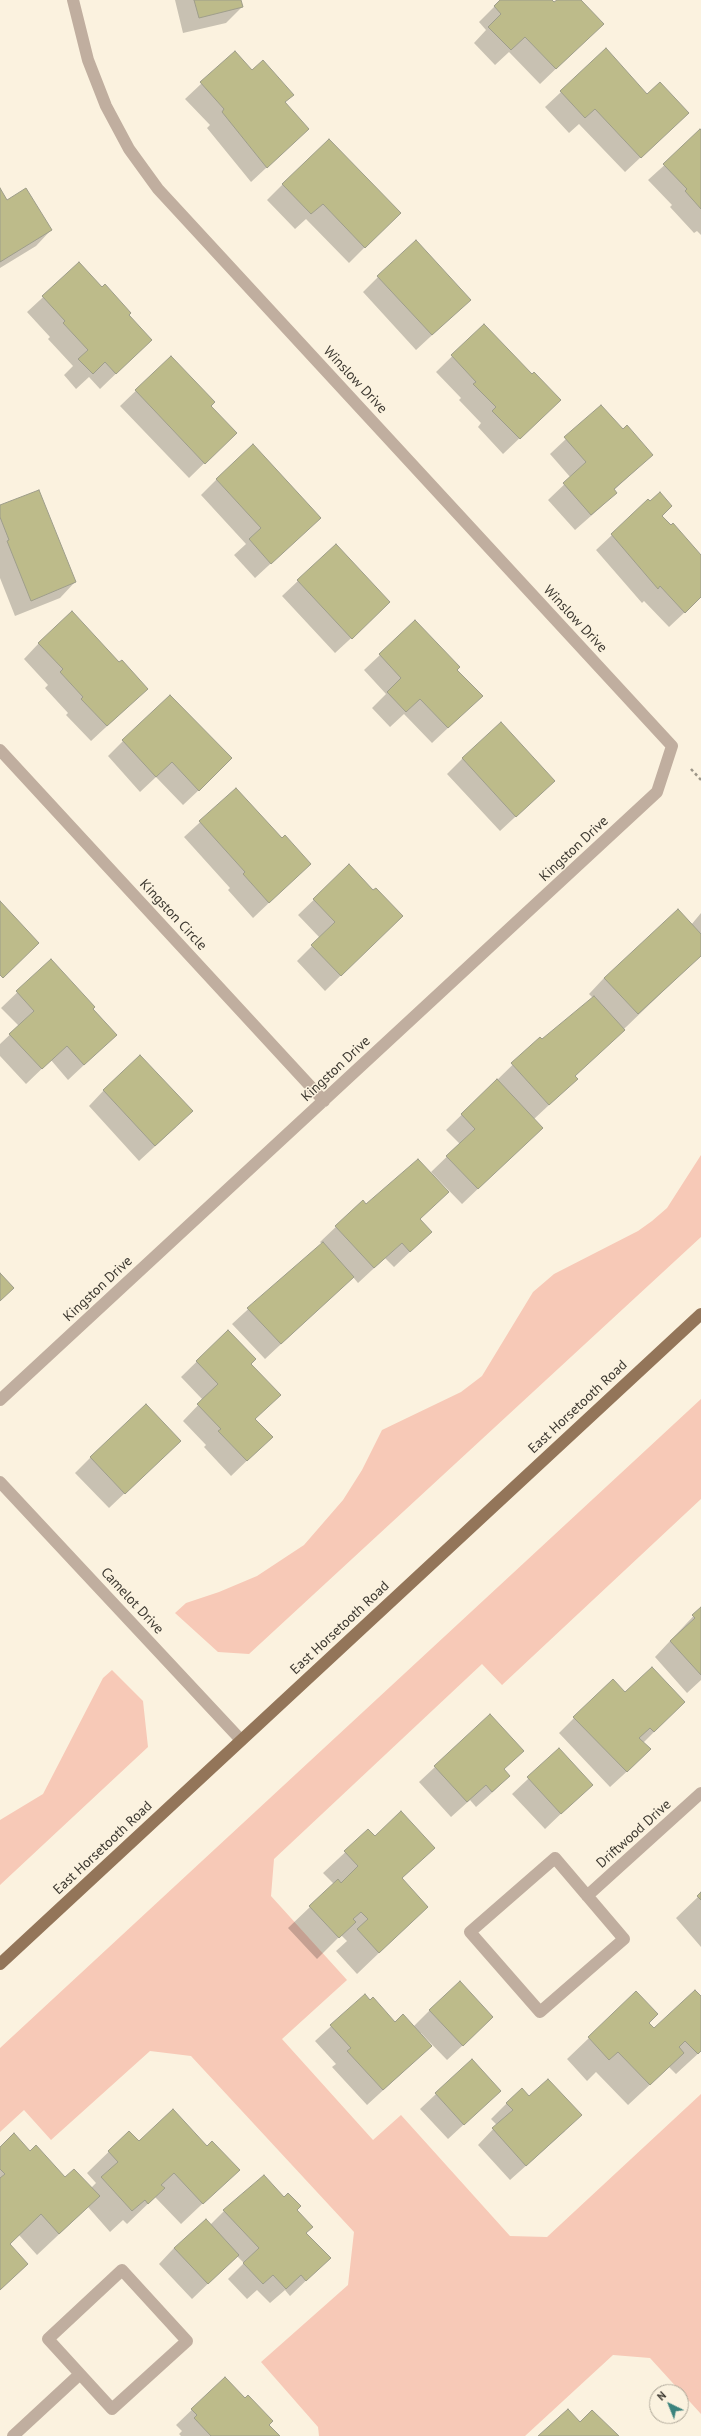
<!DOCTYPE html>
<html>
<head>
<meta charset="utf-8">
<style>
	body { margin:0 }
	#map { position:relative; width:701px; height:2436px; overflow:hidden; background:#fbf2df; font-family:"PT Sans",sans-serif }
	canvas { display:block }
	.north { position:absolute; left:649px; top:2384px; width:40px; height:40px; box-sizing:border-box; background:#fbf2df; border:1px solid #afa899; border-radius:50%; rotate:317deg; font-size:11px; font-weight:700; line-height:16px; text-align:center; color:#3d3931 }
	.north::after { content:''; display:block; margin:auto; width:14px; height:18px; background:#3b837d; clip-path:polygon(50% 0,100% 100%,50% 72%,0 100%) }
</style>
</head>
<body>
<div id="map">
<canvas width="701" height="2436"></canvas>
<div class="north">N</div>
</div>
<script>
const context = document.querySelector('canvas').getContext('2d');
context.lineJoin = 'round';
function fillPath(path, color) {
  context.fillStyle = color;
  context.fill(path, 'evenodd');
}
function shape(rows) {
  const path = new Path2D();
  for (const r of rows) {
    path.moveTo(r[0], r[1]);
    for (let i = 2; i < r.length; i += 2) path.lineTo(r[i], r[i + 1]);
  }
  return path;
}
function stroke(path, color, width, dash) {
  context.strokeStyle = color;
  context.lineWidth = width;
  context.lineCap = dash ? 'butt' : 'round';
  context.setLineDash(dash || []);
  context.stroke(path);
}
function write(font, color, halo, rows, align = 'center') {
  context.font = font + ' "PT Sans",sans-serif';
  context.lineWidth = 3;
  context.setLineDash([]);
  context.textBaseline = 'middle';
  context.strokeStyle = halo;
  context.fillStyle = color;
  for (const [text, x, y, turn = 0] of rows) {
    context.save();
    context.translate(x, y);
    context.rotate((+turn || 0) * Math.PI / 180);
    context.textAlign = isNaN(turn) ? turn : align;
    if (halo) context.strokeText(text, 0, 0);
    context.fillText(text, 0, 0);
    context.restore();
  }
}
const green = shape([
	[701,1155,701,1237,249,1654,218,1652,175,1613,186,1603,219,1592,257,1576,304,1545,343,1500,362,1470,382,1430,461,1392,482,1376,533,1292,554,1274,638,1231,652,1221,667,1208],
	[701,1399,701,1499,502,1685,482,1664,274,1859,271,1896,347,1980,282,2039,373,2140,401,2115,510,2236,547,2237,701,2094,701,2414,650,2358,613,2355,525,2436,319,2436,318,2427,261,2362,348,2285,354,2232,191,2056,150,2051,51,2140,24,2110,0,2132,0,2048],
	[112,1670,143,1701,148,1747,0,1885,0,1820,43,1794,103,1678]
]);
const shadow = shape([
	[175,0,240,0,242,7,226,23,183,33],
	[501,0,551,0,554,4,558,0,580,0,587,39,540,84,509,52,495,65,474,43,486,30,479,22],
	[606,50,647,95,672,128,625,172,579,124,569,133,545,107],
	[235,52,252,72,293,95,284,103,308,129,251,182,207,128,210,125,185,99],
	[701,132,701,235,697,231,694,233,670,207,672,205,648,180],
	[283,184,399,213,349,263,306,219,295,229,267,200],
	[0,189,7,201,51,230,36,246,0,268],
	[79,264,151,340,100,389,89,377,76,389,64,375,73,366,48,339,50,337,27,312],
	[378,277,470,300,416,350,363,292],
	[484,325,532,376,544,415,503,454,478,427,481,423,459,400,461,398,436,372],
	[171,357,220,448,189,478,120,406],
	[601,406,623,430,652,455,614,490,616,492,600,508,575,530,548,500,571,478,550,454],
	[217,479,320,518,255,578,234,555,246,544,201,495],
	[648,501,701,556,701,597,669,627,644,601,642,603,596,550],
	[0,506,75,582,60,598,15,616,0,578],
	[336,545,373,618,335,653,282,596],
	[415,622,456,670,466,711,432,743,404,714,390,727,372,708,386,694,364,670],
	[39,643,119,664,147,689,91,741,66,715,68,713,45,688,48,685,24,659],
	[123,741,216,774,183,805,156,777,140,792,108,756],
	[463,758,554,781,500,831,447,774],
	[236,789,282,839,310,864,253,918,228,890,230,888,184,837],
	[349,866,373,891,401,916,325,991,297,961,320,938,298,915],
	[701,913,701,955,575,1076,577,1079,534,1119,526,1143,462,1204,431,1172,460,1144,446,1130,540,1038,542,1041,593,998,589,994,604,978,691,925],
	[51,960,116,1035,68,1080,51,1060,26,1084,0,1056,0,1044,19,1026,1,1008],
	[104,1090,176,1127,139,1161,89,1106],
	[363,1201,366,1205,419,1219,415,1247,394,1267,385,1258,358,1283,353,1277,265,1359,232,1324,294,1267,296,1268,322,1244,320,1242],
	[228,1331,250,1364,256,1452,231,1476,204,1447,206,1445,183,1421,203,1400,181,1377],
	[164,1456,109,1508,75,1473,91,1457],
	[701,1608,701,1680,687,1693,655,1657],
	[625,1694,668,1718,643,1743,634,1765,610,1787,559,1733,574,1718],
	[559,1750,591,1785,545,1829,512,1794],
	[523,1751,503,1770,509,1776,494,1791,476,1807,470,1800,451,1817,419,1782,435,1767],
	[368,1831,375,1838,434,1848,401,1879,427,1907,357,1974,336,1951,347,1941,341,1935,317,1959,288,1928,334,1884,323,1873],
	[701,1894,701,1947,676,1918],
	[636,1993,648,2023,654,2030,701,1997,701,2051,676,2074,669,2067,628,2105,596,2072,587,2081,567,2059],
	[365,1995,395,2023,413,2027,430,2010,476,2033,447,2060,421,2033,415,2061,367,2105,332,2067,336,2064,315,2041],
	[500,2091,448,2139,420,2109,436,2094],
	[529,2097,565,2131,510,2180,478,2145,497,2125,491,2119,507,2103],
	[129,2132,139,2142,207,2147,238,2170,181,2224,155,2197,127,2224,123,2220,110,2232,88,2207,37,2255,19,2235,9,2244,27,2264,0,2290,0,2148,30,2152,65,2178,91,2188,96,2183,87,2173],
	[296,2210,305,2233,314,2273,290,2296,285,2290,270,2303,257,2290,247,2299,228,2279,244,2263,237,2256,192,2299,159,2264,174,2248,210,2225,224,2211],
	[225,2378,245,2399,278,2436,181,2436,179,2434,182,2431,176,2425]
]);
const building = shape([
	[194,0,241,0,243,7,199,18,194,0],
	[500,0,552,0,554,2,557,0,581,0,604,24,556,69,525,37,511,50,488,27,501,14,494,6,500,0],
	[606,48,647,94,660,82,689,113,641,158,595,109,585,118,560,91,606,48],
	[235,51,252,70,263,60,294,95,285,102,309,129,267,168,222,112,224,109,200,82,235,51],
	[700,129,701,130,701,209,685,191,687,189,663,164,700,129],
	[329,139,401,213,365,248,323,204,311,214,282,184,329,139],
	[0,188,7,200,26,188,52,230,0,262,0,188],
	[416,240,471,300,432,335,377,276,416,240],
	[79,262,102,287,105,284,131,313,129,315,152,340,116,374,105,362,93,374,78,359,88,350,63,323,65,321,42,296,79,262],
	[484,324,532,374,534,372,561,400,520,439,492,411,496,407,473,384,476,382,451,355,484,324],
	[171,356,215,402,211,406,237,433,205,464,135,390,171,356],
	[601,405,623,429,627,425,653,455,614,489,617,493,591,515,563,483,586,462,564,437,601,405],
	[253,444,321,518,271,564,249,539,261,528,216,479,253,444],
	[39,490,76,582,31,601,7,541,9,540,0,517,0,505,39,490],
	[660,492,672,506,662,516,671,525,673,523,701,555,701,597,685,613,660,586,658,589,611,534,648,499,650,501,660,492],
	[336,544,390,602,352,639,297,580,336,544],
	[72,611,119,662,122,660,148,689,107,726,81,699,83,697,60,672,63,669,38,643,72,611],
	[415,620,460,667,457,670,483,696,448,728,420,699,406,712,387,692,401,678,379,654,415,620],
	[170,695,232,758,199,791,172,762,156,777,122,740,170,695],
	[501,722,555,781,516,817,462,758,501,722],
	[236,788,282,838,285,835,311,864,269,903,243,874,245,872,199,821,236,788],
	[349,864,373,890,376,888,403,916,341,976,311,945,335,922,313,899,349,864],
	[0,901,39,943,3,978,0,975,0,901],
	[678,909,701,934,701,956,638,1014,604,978,678,909],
	[51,959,95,1007,93,1009,117,1035,84,1065,67,1046,42,1069,9,1034,34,1011,16,991,51,959],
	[594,996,625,1030,575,1076,578,1079,549,1105,511,1063,540,1037,542,1039,594,996],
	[140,1055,193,1111,155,1146,103,1090,140,1055],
	[497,1079,543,1128,478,1189,446,1156,475,1129,461,1114,497,1079],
	[418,1159,449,1192,420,1219,432,1232,410,1252,402,1243,374,1268,335,1226,363,1200,366,1204,418,1159],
	[323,1242,354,1277,281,1344,247,1308,323,1242],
	[0,1273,14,1288,0,1301,0,1273],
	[228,1330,256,1359,251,1364,281,1395,255,1419,273,1437,247,1461,218,1431,221,1429,197,1404,218,1384,196,1361,228,1330],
	[146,1404,181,1441,125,1494,90,1457,146,1404],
	[701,1607,701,1675,670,1641,695,1618,692,1615,701,1607],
	[652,1667,685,1702,654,1732,650,1728,639,1738,651,1749,627,1772,573,1717,613,1679,625,1692,652,1667],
	[490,1714,524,1751,504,1769,510,1776,492,1792,486,1785,467,1802,434,1766,490,1714],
	[559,1748,593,1785,561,1814,527,1777,559,1748],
	[401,1811,435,1848,402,1878,428,1907,379,1953,357,1929,368,1919,361,1912,353,1919,356,1922,339,1938,309,1906,338,1879,341,1883,358,1866,344,1851,368,1829,375,1836,401,1811],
	[701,1892,701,1900,697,1896,701,1892],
	[460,1981,493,2017,463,2046,429,2010,460,1981],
	[695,1990,701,1996,701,2051,698,2054,685,2041,679,2047,684,2053,650,2085,618,2052,609,2060,588,2037,636,1991,658,2014,649,2023,654,2028,695,1990],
	[365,1994,370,2000,373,1997,395,2022,403,2014,432,2046,383,2090,347,2051,351,2048,330,2025,365,1994],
	[472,2059,501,2091,464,2125,435,2093,472,2059],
	[548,2079,582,2115,526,2166,492,2128,513,2110,506,2103,522,2088,529,2096,548,2079],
	[173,2109,207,2146,212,2141,240,2170,203,2204,174,2173,161,2185,165,2188,148,2204,145,2200,132,2211,101,2177,118,2162,108,2151,129,2131,139,2141,173,2109],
	[14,2133,30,2151,36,2145,65,2177,74,2169,100,2196,59,2234,41,2214,10,2244,28,2264,0,2290,0,2178,5,2174,0,2169,0,2147,14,2133],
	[264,2175,284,2197,288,2193,301,2206,297,2210,313,2227,306,2233,331,2258,306,2281,301,2275,286,2289,273,2275,263,2284,243,2263,259,2248,223,2210,264,2175],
	[206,2219,239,2255,208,2284,174,2248,206,2219],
	[225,2377,245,2398,248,2395,273,2421,269,2425,280,2436,211,2436,194,2418,197,2415,191,2409,225,2377],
	[568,2409,580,2422,592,2410,619,2436,538,2436,568,2409]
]);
const path = shape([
	[691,769,701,780]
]);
const minor = shape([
	[0,750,324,1101],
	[0,1400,657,792,672,746,158,189,129,149,106,106,88,60,73,0],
	[0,1482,241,1740],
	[555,1858,624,1939,540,2012,470,1932,555,1858],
	[587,1896,701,1793],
	[122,2270,187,2341,112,2409,48,2339,122,2270],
	[13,2436,80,2374]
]);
const major = shape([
	[0,1964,701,1314]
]);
const streetNames = [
	["Winslow Drive",355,380,47],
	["Winslow Drive",575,619,47],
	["Kingston Drive",574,849,-43],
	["Kingston Circle",173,915,47],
	["Kingston Drive",336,1069,-43],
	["Kingston Drive",98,1289,-43],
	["East Horsetooth Road",578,1407,-43],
	["Camelot Drive",132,1601,47],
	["East Horsetooth Road",340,1628,-43],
	["Driftwood Drive",634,1834,-42],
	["East Horsetooth Road",103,1848,-43]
];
fillPath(green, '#f7c9b7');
fillPath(shadow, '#0003');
fillPath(building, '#bdbb8a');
stroke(building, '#9e9d8a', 1);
stroke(path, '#9c9688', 2.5, [3, 3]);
stroke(minor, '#c0ae9f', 12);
stroke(major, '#937559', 12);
write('14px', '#3d3931', '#fbf2df', streetNames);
</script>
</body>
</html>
